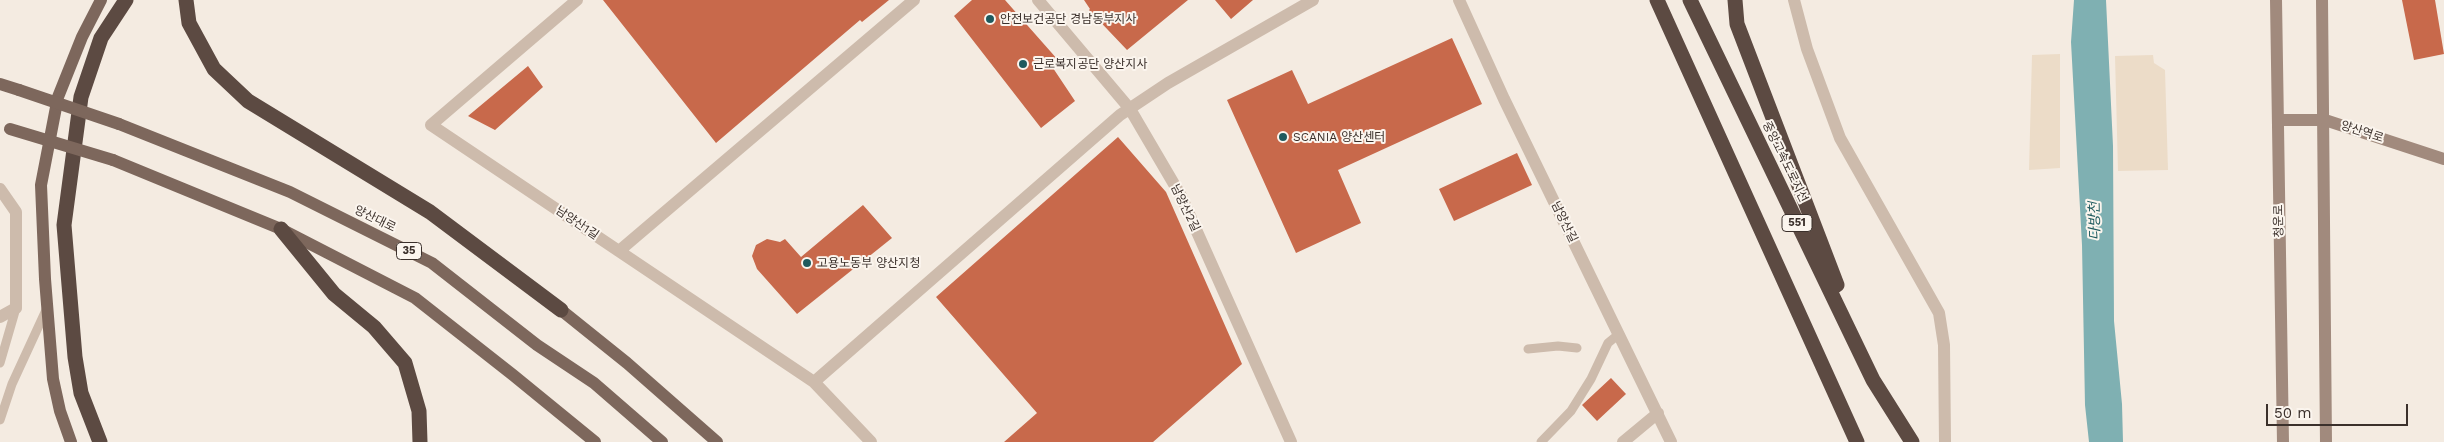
<!DOCTYPE html>
<html>
<head>
<meta charset="utf-8">
<style>
	body { margin:0 }
	#map { position:relative; width:2444px; height:442px; overflow:hidden; background:#f4ebe1; font-family:"Work Sans",sans-serif }
	canvas { display:block }
	.scale { position:absolute; left:2266px; top:404px; width:142px; height:22px; box-sizing:border-box; border:2px solid #3b302b; border-top:0; padding-left:6px; font-size:15px; line-height:18px; white-space:nowrap; color:#3b302b; -webkit-text-stroke:4px #fbf5ee; paint-order:stroke }
</style>
</head>
<body>
<div id="map">
<canvas width="2444" height="442"></canvas>
<div class="scale">50 m</div>
</div>
<script>
const context = document.querySelector('canvas').getContext('2d');
context.lineJoin = 'round';
function fillPath(path, color) {
  context.fillStyle = color;
  context.fill(path, 'evenodd');
}
function shape(rows) {
  const path = new Path2D();
  for (const r of rows) {
    path.moveTo(r[0], r[1]);
    for (let i = 2; i < r.length; i += 2) path.lineTo(r[i], r[i + 1]);
  }
  return path;
}
function stroke(path, color, width, dash) {
  context.strokeStyle = color;
  context.lineWidth = width;
  context.lineCap = dash ? 'butt' : 'round';
  context.setLineDash(dash || []);
  context.stroke(path);
}
function write(font, color, halo, rows, align = 'center') {
  context.font = font + ' "Work Sans","Noto Sans KR",sans-serif';
  context.lineWidth = 4;
  context.setLineDash([]);
  context.textBaseline = 'middle';
  context.strokeStyle = halo;
  context.fillStyle = color;
  for (const [text, x, y, turn = 0] of rows) {
    context.save();
    context.translate(x, y);
    context.rotate((+turn || 0) * Math.PI / 180);
    context.textAlign = isNaN(turn) ? turn : align;
    if (halo) context.strokeText(text, 0, 0);
    context.fillText(text, 0, 0);
    context.restore();
  }
}
const plaza = shape([
	[2060,54,2060,168,2029,170,2032,55],
	[2153,55,2154,63,2165,70,2168,170,2118,171,2115,56]
]);
const water = shape([
	[2074,0,2106,0,2113,146,2114,321,2122,404,2123,442,2089,442,2085,405,2082,245,2071,42]
]);
const building = shape([
	[603,0,889,0,862,22,860,20,716,143],
	[972,0,1005,0,1058,60,1053,68,1075,101,1041,128,954,16],
	[1084,0,1188,0,1127,50,1089,10,1090,9],
	[1215,0,1253,0,1231,19],
	[2402,0,2435,0,2444,54,2414,60],
	[1452,38,1482,104,1338,170,1361,223,1296,253,1227,100,1292,70,1308,104],
	[528,66,543,87,495,130,468,116],
	[1118,137,1166,192,1242,364,1153,442,1004,442,1037,413,936,297],
	[1517,153,1532,185,1454,221,1439,189],
	[863,205,892,238,797,314,757,269,752,256,756,245,767,239,780,242,785,239,801,257],
	[1611,378,1626,394,1597,421,1582,405]
]);
const lane = shape([
	[1528,349,1558,346,1577,348],
	[0,363,16,308],
	[0,420,12,384,47,308],
	[1541,442,1571,411,1591,379,1608,343,1619,334]
]);
const street = shape([
	[577,0,431,125,814,382,871,442],
	[1038,0,1130,109,1181,196,1291,442],
	[1459,0,1504,99,1671,442],
	[1794,0,1807,49,1840,138,1939,313,1944,345,1945,442],
	[0,189,16,212,16,308,0,317],
	[619,251,914,0],
	[814,382,1120,115,1168,83,1313,0],
	[1623,442,1658,413]
]);
const secondary = shape([
	[2276,0,2283,442],
	[2322,0,2326,442],
	[2278,120,2325,120,2444,159]
]);
const primary = shape([
	[0,84,19,90],
	[119,124,290,192,432,263,537,345,594,383,662,442],
	[113,160,281,229,415,298,513,375,595,442],
	[561,310,627,363,717,442],
	[71,442,60,411,53,379,45,279,41,185,58,97,82,37,101,0]
]);
const highway = shape([
	[186,0,189,23,214,69,248,101,430,212,561,310],
	[1657,0,1857,442],
	[1690,0,1873,380,1912,442],
	[1735,0,1737,24,1837,285],
	[281,229,334,294,374,327,405,363,419,411,420,442],
	[100,442,81,393,75,357,64,225,81,97,101,38,126,0]
]);
const primaryBridge = shape([
	[19,90,119,124],
	[10,129,113,160]
]);
const markers = [
	[990,19,5,"#1f5a5e"],
	[1023,64,5,"#1f5a5e"],
	[1283,137,5,"#1f5a5e"],
	[807,263,5,"#1f5a5e"]
];
const shields = [
	[1797,223,30],
	[409,251,25]
];
const shieldNames = [
	["551",1797,223],
	["35",409,251]
];
const poiNames = [
	["안전보건공단 경남동부지사",1000,19],
	["근로복지공단 양산지사",1033,64],
	["SCANIA 양산센터",1293,137],
	["고용노동부 양산지청",817,263]
];
const streetNames = [
	["양산역로",2362,132,18],
	["중앙고속도로지선",1785,162,64],
	["남양산2길",1185,208,64],
	["양산대로",375,219,26],
	["청운로",2279,221,-91],
	["남양산길",1564,222,64],
	["남양산1길",577,223,34]
];
const waterNames = [
	["다방천",2095,221,-91]
];
fillPath(plaza, '#ecdcc8');
fillPath(water, '#7fb0b2');
fillPath(building, '#c8694b');
stroke(lane, '#cdbbac', 9);
stroke(street, '#cdbbac', 12);
stroke(secondary, '#a18a7d', 12);
stroke(primary, '#7d675c', 12);
stroke(highway, '#5c4a42', 15);
stroke(primaryBridge, '#7d675c', 12);
for (const [x, y, r, color] of markers) {
  const dot = new Path2D();
  dot.arc(x, y, r, 0, 2 * Math.PI);
  context.fillStyle = color;
  context.fill(dot);
  stroke(dot, '#fbf5ee', 2);
}
for (const [x, y, w] of shields) {
  const box = new Path2D();
  box.roundRect(x - w / 2, y - 8.5, w, 17, 4);
  context.fillStyle = '#fbf5ee';
  context.fill(box);
  stroke(box, '#3b302b', 1);
}
write('bold 11px', '#3b302b', null, shieldNames);
write('12px', '#3b302b', '#fbf5ee', poiNames, 'left');
write('12px', '#3b302b', '#fbf5ee', streetNames);
write('italic 14px', '#1f5a5e', '#fbf5ee', waterNames);
</script>
</body>
</html>
